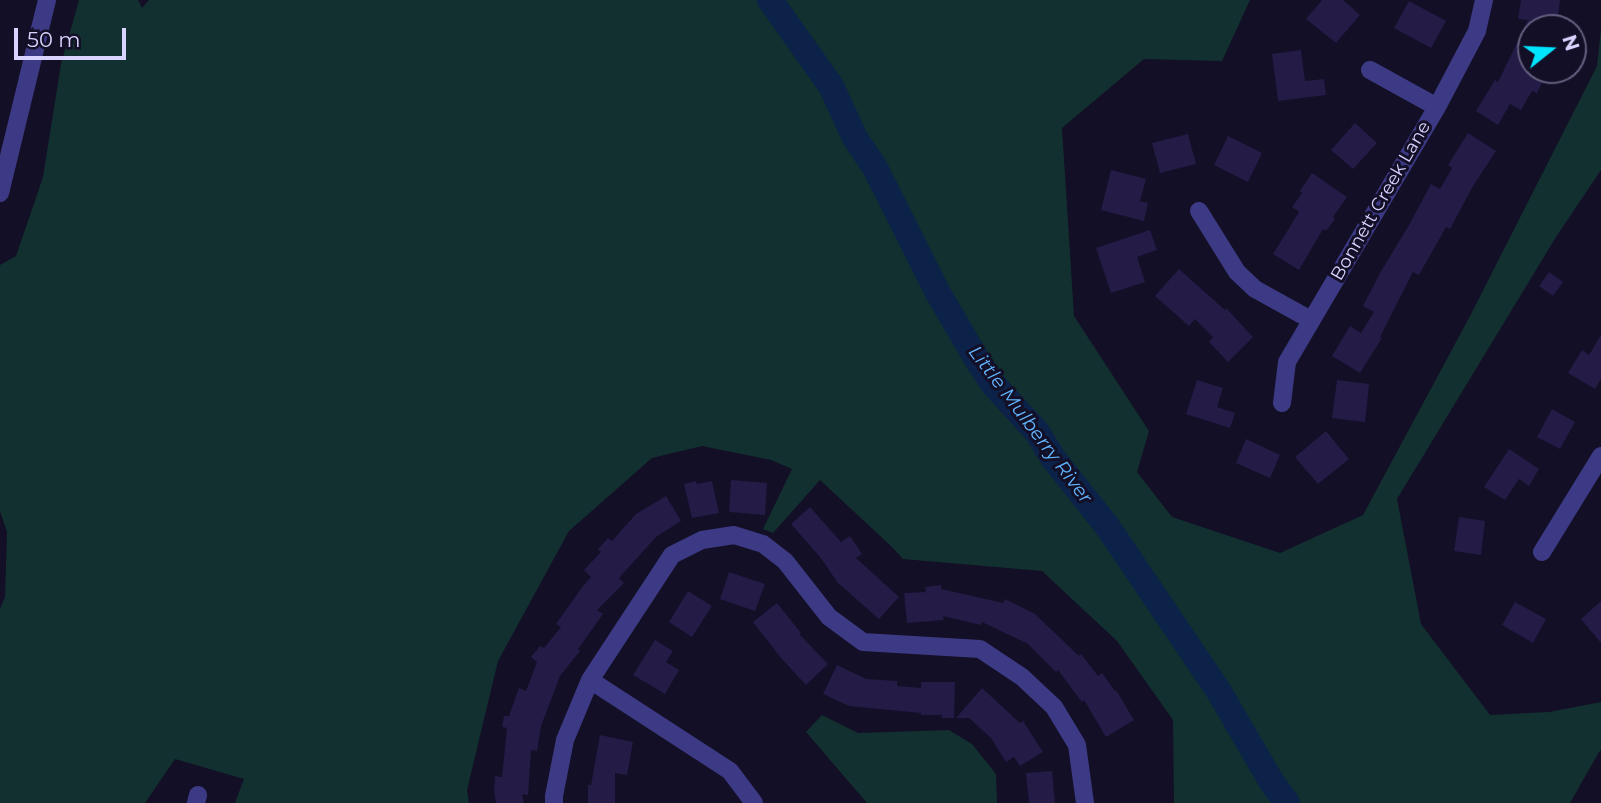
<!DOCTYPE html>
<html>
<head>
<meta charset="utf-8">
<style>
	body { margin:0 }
	#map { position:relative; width:1601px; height:803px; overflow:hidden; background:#130f26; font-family:Montserrat,sans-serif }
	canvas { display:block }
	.north { position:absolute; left:1517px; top:14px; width:70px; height:70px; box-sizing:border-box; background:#130f26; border:2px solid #625e7d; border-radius:50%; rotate:72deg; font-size:19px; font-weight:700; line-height:28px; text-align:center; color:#d9d4ff }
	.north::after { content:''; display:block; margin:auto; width:24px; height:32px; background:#00e5ff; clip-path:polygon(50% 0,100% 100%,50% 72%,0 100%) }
	.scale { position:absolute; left:14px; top:28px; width:112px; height:32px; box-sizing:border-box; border:4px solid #d9d4ff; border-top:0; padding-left:9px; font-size:21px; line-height:24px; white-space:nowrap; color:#d9d4ff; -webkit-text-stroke:5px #130f26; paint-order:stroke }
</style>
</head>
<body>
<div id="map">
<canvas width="1601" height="803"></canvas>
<div class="north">N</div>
<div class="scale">50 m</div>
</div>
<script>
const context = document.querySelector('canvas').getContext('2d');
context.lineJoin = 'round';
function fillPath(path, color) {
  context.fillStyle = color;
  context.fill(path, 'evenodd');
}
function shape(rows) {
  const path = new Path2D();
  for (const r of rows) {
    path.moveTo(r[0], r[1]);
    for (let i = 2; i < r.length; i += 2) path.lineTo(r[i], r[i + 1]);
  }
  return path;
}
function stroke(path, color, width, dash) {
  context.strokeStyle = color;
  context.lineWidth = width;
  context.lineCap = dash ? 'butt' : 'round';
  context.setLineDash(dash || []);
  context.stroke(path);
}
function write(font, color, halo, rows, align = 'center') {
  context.font = font + ' Montserrat,sans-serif';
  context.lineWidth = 6;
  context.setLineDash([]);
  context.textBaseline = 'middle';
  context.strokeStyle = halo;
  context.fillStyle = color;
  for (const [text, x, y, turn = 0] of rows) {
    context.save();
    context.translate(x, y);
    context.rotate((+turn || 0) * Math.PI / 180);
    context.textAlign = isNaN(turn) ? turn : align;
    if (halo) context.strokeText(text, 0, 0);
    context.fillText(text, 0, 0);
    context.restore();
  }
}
const green = shape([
	[79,0,138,0,142,8,149,0,1250,0,1222,61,1144,59,1062,128,1074,316,1149,431,1137,472,1172,517,1280,553,1363,515,1470,316,1597,66,1601,29,1601,170,1556,237,1397,499,1421,624,1490,715,1549,712,1601,702,1601,750,1599,752,1570,803,1174,803,1173,720,1117,641,1042,571,903,559,892,547,820,480,773,533,763,529,792,469,771,460,702,446,652,458,569,531,498,661,467,790,469,803,235,803,244,779,175,759,145,803,0,803,0,609,5,597,7,532,0,511,0,265,16,256,43,177,61,64],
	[822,715,858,733,949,730,972,744,996,774,997,803,867,803,806,732]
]);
const river = shape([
	[770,0,831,86,855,138,874,166,938,293,979,363,994,385,1037,432,1053,458,1107,526,1218,690,1271,781,1287,803]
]);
const building = shape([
	[1322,0,1343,0,1360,15,1336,43,1306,19],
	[1521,0,1560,0,1557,23,1531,20,1531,70,1548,70,1537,93,1532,91,1521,110,1510,104,1498,125,1476,111,1495,80,1498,82,1528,20,1518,19],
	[1409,1,1446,21,1431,48,1394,28],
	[1301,50,1305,81,1324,79,1326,95,1278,101,1272,54],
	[1355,123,1377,143,1353,169,1331,150],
	[1468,133,1496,151,1473,186,1450,229,1446,227,1419,275,1413,272,1380,337,1382,338,1360,373,1332,356,1350,326,1361,333,1374,312,1363,306,1380,273,1409,225,1431,184,1440,189,1452,168,1448,165],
	[1188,134,1196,164,1160,173,1152,143],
	[1228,136,1262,153,1248,182,1214,165],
	[1111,170,1146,179,1140,201,1148,203,1144,221,1101,210],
	[1312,173,1347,197,1333,217,1335,219,1326,231,1323,229,1299,270,1273,254,1299,212,1292,207,1302,193,1300,191],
	[1150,230,1157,250,1137,257,1145,282,1111,293,1096,248],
	[1179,269,1225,310,1226,308,1253,337,1228,362,1209,342,1213,337,1195,319,1189,326,1155,296],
	[1549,272,1563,282,1553,296,1539,286],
	[1601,335,1601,379,1595,389,1568,373,1582,350,1589,355],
	[1197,380,1223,388,1217,407,1235,413,1230,428,1186,414],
	[1337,380,1369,384,1365,422,1332,418],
	[1552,409,1575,422,1560,449,1537,437],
	[1326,431,1349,459,1318,484,1295,457],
	[1246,439,1280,455,1270,478,1236,463],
	[1509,449,1539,469,1529,486,1519,479,1505,500,1484,487],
	[731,480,767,483,765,515,729,512],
	[696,481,697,484,712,481,719,513,692,518,684,484],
	[666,496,681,521,656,537,619,578,624,583,597,610,603,614,578,649,580,651,560,676,541,726,537,751,531,750,528,795,522,794,524,803,496,803,494,792,495,776,502,777,507,728,502,727,504,716,509,716,519,688,526,691,537,662,531,657,540,646,544,648,561,627,556,624,583,586,591,577,584,570,601,552,598,549,608,538,612,541,636,514],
	[810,507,841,542,850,536,862,554,856,558,899,597,879,619,838,583,820,557,791,524],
	[1459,517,1485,521,1481,555,1454,551],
	[729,572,765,584,755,611,720,599],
	[941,585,941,589,1003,603,1005,599,1035,614,1079,656,1081,654,1098,676,1102,673,1115,691,1116,690,1134,720,1106,737,1084,700,1082,702,1058,670,1056,672,1028,644,982,622,981,625,943,616,944,620,907,623,904,593,926,592,925,587],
	[688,591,712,606,692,637,669,622],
	[1601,601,1601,643,1581,619],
	[1515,602,1546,619,1533,643,1502,625],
	[777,603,801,633,799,634,828,664,806,685,781,658,753,622],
	[655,640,673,651,666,662,679,670,665,694,633,675],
	[837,665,866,679,897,681,897,686,921,688,921,682,955,682,954,718,942,718,942,715,921,715,921,713,849,706,823,694],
	[982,688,1020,723,1023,721,1043,752,1020,766,1014,757,1006,762,991,738,969,718,956,718],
	[600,735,633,742,627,775,615,773,615,803,588,803,588,785,591,785],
	[1052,771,1055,803,1029,803,1026,773]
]);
const street = shape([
	[1370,70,1437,107],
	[0,193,47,0],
	[1199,211,1237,272,1255,289,1311,320],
	[1282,403,1287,362,1437,107,1477,31,1484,0],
	[1542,552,1601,456],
	[590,680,730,771,754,803],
	[196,803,198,795],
	[554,803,554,796,565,740,590,680,672,555,702,540,734,535,763,544,785,561,829,617,863,642,980,649,1022,677,1054,707,1077,745,1085,803]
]);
const streetNames = [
	["Bonnett Creek Lane",1381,201,-60]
];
const waterNames = [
	["Little Mulberry River",1030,425,53]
];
fillPath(green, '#12302f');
stroke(river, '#0c2248', 26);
fillPath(building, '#241b47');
stroke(street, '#3d3a85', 18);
write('18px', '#d9d4ff', '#130f26', streetNames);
write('italic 19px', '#62b6ff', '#130f26', waterNames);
</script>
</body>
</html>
